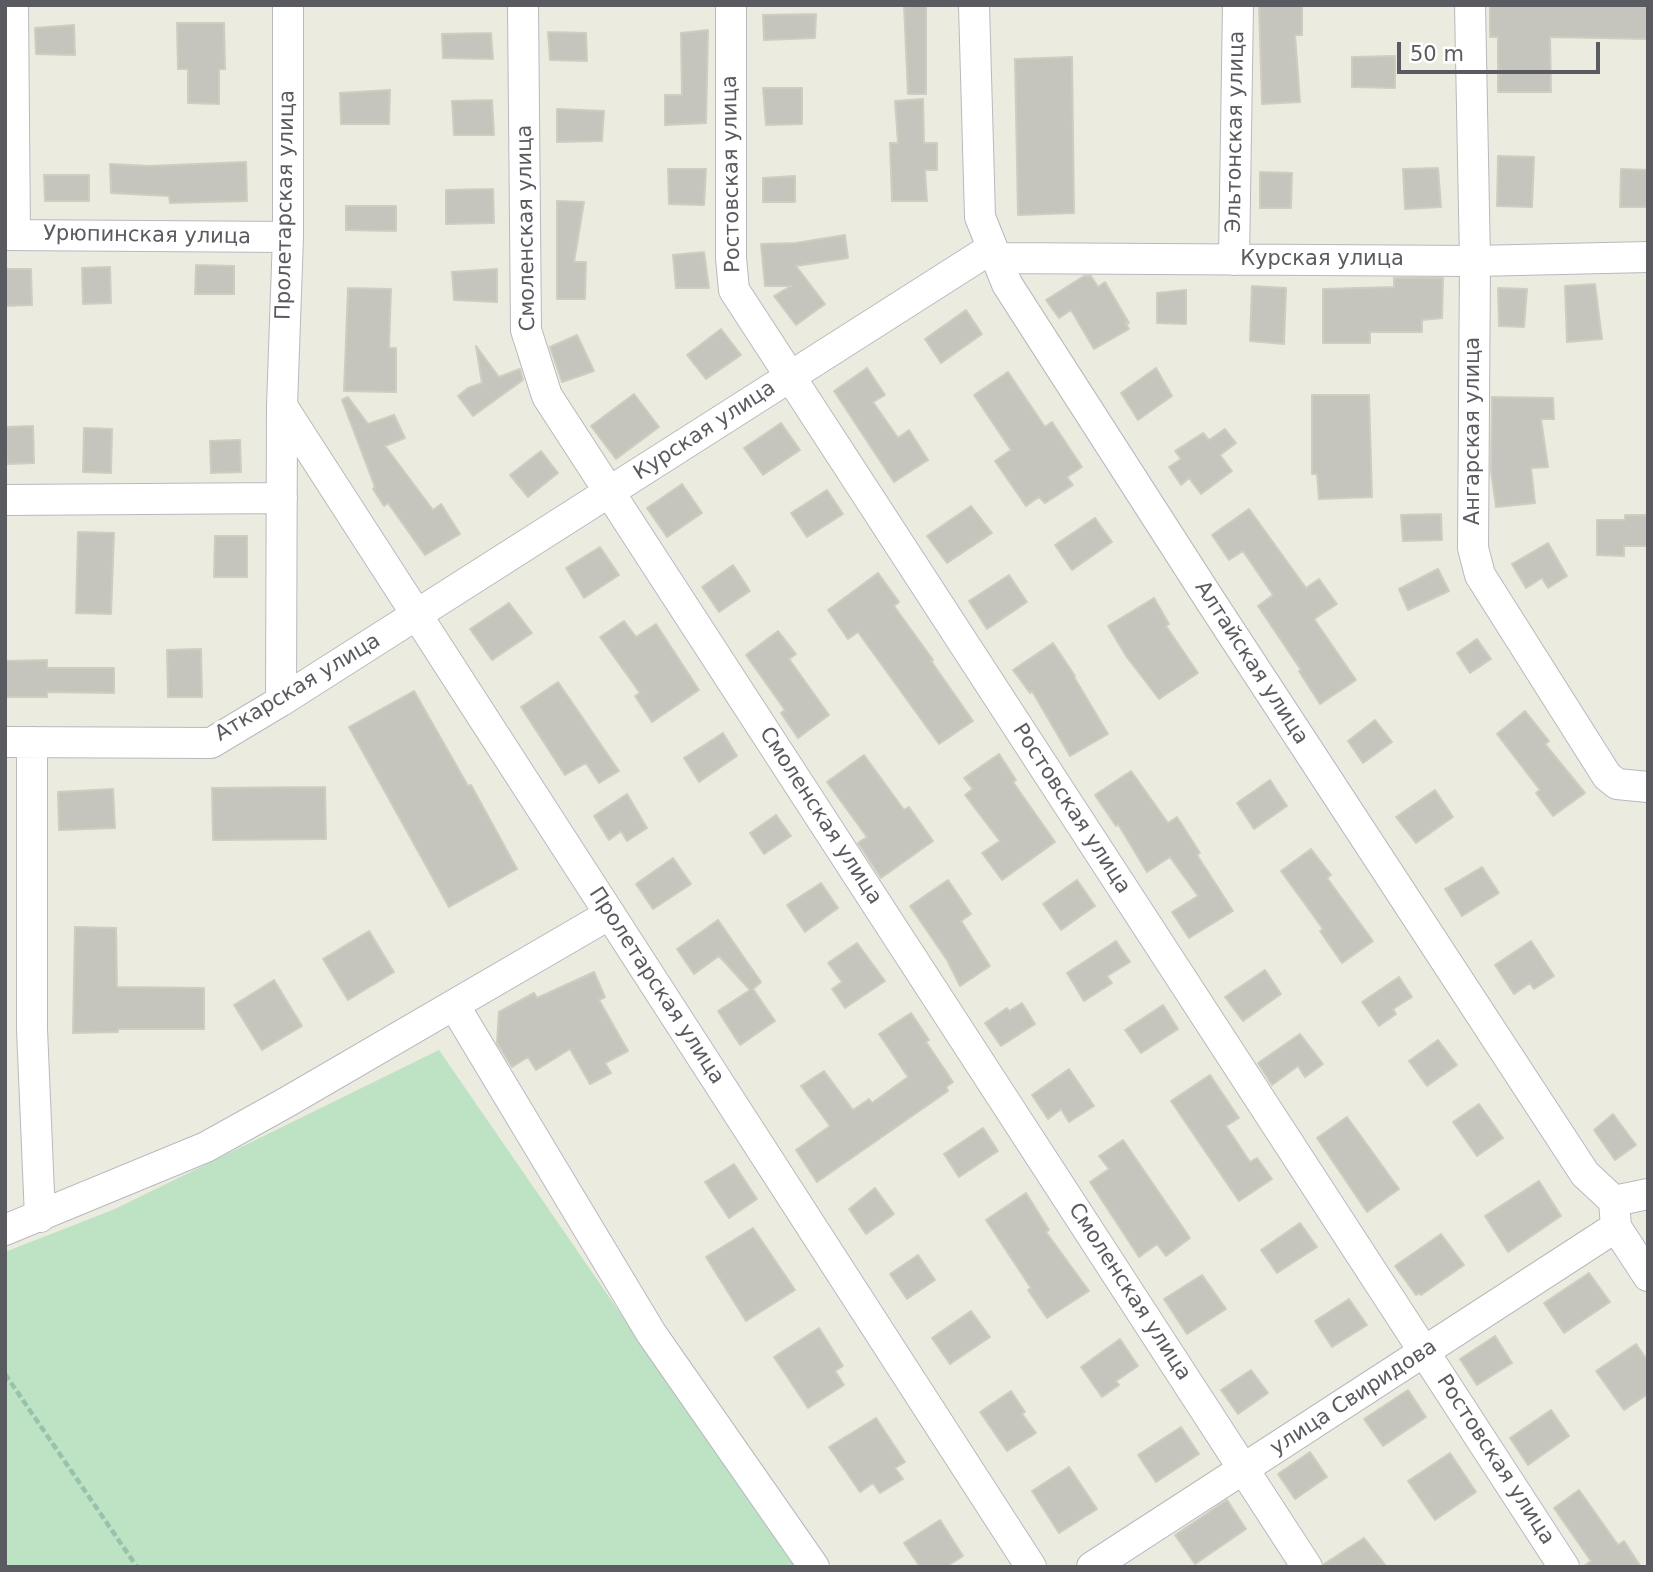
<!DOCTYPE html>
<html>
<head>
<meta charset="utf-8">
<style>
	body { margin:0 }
	#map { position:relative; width:1653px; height:1572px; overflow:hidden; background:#ebebe0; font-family:"DejaVu Sans",sans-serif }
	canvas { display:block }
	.frame { position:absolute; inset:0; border:7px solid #595b60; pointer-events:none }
	.scale { position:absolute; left:1397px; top:42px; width:203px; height:32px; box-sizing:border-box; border:4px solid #595b60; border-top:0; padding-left:9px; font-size:21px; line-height:24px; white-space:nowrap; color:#595b60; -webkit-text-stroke:5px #fff; paint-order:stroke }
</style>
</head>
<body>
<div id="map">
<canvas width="1653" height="1572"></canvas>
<div class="frame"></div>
<div class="scale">50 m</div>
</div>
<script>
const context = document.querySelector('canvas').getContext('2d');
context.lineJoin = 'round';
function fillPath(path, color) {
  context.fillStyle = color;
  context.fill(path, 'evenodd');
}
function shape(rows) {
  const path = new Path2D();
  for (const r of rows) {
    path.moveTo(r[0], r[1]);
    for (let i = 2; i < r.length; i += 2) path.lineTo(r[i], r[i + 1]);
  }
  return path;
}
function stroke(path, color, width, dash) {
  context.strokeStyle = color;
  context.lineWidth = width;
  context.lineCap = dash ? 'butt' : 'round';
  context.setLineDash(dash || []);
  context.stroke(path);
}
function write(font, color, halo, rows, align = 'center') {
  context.font = font + ' "DejaVu Sans",sans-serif';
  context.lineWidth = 7;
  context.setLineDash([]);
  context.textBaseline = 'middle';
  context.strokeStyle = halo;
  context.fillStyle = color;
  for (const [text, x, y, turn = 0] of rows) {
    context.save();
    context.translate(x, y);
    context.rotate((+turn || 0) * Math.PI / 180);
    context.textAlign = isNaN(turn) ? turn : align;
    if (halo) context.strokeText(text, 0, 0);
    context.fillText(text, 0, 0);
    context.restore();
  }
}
const green = shape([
	[439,1050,795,1567,5,1567,5,1252,115,1209]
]);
const building = shape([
	[904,5,926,5,926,94,908,94,904,5],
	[1259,5,1302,5,1302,35,1295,35,1300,102,1262,104,1259,5],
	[1490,5,1648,5,1648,39,1550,37,1551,92,1498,92,1498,37,1490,37,1490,5],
	[816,14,815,38,764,40,763,15,816,14],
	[177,23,224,23,225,69,219,69,219,104,188,103,188,69,178,69,177,23],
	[74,25,75,55,36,54,35,28,74,25],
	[708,30,706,123,665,125,665,95,682,95,681,33,708,30],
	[548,32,586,33,587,61,550,60,548,32],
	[491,33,493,59,443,58,442,34,491,33],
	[1395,56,1395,88,1352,87,1352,57,1395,56],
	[1072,57,1074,213,1018,215,1015,59,1072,57],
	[763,88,802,88,802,124,766,125,763,88],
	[390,90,389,124,341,124,340,93,390,90],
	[923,99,924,143,937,143,937,170,925,170,927,201,892,201,890,143,898,143,895,101,923,99],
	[492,100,494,135,454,135,452,101,492,100],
	[557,109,604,111,602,141,557,142,557,109],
	[1498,156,1534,157,1532,207,1497,206,1498,156],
	[246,162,247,201,170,203,169,196,111,193,110,164,149,166,246,162],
	[1438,168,1441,207,1405,209,1403,169,1438,168],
	[668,169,706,169,704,205,669,204,668,169],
	[1621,169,1648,170,1648,207,1620,207,1621,169],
	[1260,172,1292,173,1291,208,1260,208,1260,172],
	[44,175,89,175,89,201,45,201,44,175],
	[795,176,795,202,763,202,763,178,795,176],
	[493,189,494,223,446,224,446,190,493,189],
	[557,201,584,202,574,262,586,262,585,299,557,299,557,201],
	[346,206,396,206,396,231,346,230,346,206],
	[845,235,848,258,796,266,825,304,796,325,774,296,791,286,765,286,761,244,796,243,845,235],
	[704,252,709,288,676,288,673,255,704,252],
	[196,265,234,266,234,294,195,294,196,265],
	[110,267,111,303,83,304,82,268,110,267],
	[5,269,31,269,32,305,5,306,5,269],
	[497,269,497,302,454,300,452,272,497,269],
	[1084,276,1091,276,1098,287,1105,282,1129,323,1125,322,1129,329,1094,349,1071,310,1059,318,1046,300,1084,276],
	[1394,278,1443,278,1442,318,1422,320,1422,332,1370,332,1370,343,1323,343,1323,289,1394,287,1394,278],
	[1595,284,1602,339,1567,342,1565,286,1595,284],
	[1252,286,1286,288,1284,344,1250,341,1252,286],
	[348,288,391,289,389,348,396,348,396,392,344,391,348,288],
	[1498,288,1527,289,1524,327,1499,326,1498,288],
	[1186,290,1186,324,1157,323,1157,293,1186,290],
	[966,310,982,334,941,363,925,339,966,310],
	[721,329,741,355,706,379,687,355,721,329],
	[577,335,594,371,562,382,550,347,577,335],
	[476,346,499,377,520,369,523,380,473,416,458,396,468,388,482,383,476,346],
	[867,368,885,395,873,402,898,438,909,430,928,460,894,482,834,391,867,368],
	[1156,368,1172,396,1138,420,1121,393,1156,368],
	[1008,372,1045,427,1052,422,1082,467,1067,477,1073,485,1045,503,1039,497,1026,506,995,461,1011,450,974,395,1008,372],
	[634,394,659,427,616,459,591,426,634,394],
	[1312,395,1369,395,1372,497,1319,499,1317,474,1312,474,1312,395],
	[348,397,368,424,394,415,405,438,385,446,433,510,441,504,460,534,425,555,388,503,384,506,373,489,375,487,342,400,348,397],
	[1492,397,1553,398,1554,419,1541,419,1548,467,1531,468,1535,503,1496,507,1491,471,1492,397],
	[781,423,800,450,763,475,744,448,781,423],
	[33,426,34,463,7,464,6,427,33,426],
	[84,428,112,429,111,473,83,472,84,428],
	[1225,429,1236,443,1220,455,1232,471,1201,494,1189,478,1181,485,1169,467,1181,459,1175,451,1203,433,1209,440,1225,429],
	[240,440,241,472,211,473,210,441,240,440],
	[541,451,558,473,528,497,510,475,541,451],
	[682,484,702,513,667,537,647,508,682,484],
	[827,490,843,514,807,537,791,513,827,490],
	[971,506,992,533,947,563,927,536,971,506],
	[1249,509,1306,588,1319,579,1337,604,1314,619,1356,680,1320,704,1299,671,1301,670,1258,606,1273,595,1243,551,1229,560,1212,535,1249,509],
	[1441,514,1442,540,1403,541,1401,515,1441,514],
	[1625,515,1648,515,1648,546,1624,546,1624,556,1597,555,1597,520,1625,520,1625,515],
	[1095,518,1112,542,1072,570,1055,545,1095,518],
	[78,532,114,533,111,614,76,613,78,532],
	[215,536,247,536,247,577,214,577,215,536],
	[1548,543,1567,576,1548,588,1542,578,1526,588,1512,564,1548,543],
	[600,547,619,575,584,598,566,568,600,547],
	[733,565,750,591,719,612,702,587,733,565],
	[1438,569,1449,591,1408,610,1399,589,1438,569],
	[878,573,899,602,894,606,933,660,931,661,973,721,939,744,858,632,848,639,828,610,878,573],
	[1009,575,1027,602,987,629,969,601,1009,575],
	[1154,598,1169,624,1166,626,1198,673,1159,699,1126,656,1108,626,1154,598],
	[509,603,532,633,492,660,470,629,509,603],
	[624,621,636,637,656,624,699,690,652,722,635,696,640,693,600,637,624,621],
	[778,631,796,654,789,659,829,715,798,738,781,713,785,710,746,655,778,631],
	[1477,639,1491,659,1470,673,1457,653,1477,639],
	[1053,643,1075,676,1074,677,1108,734,1070,756,1032,691,1030,693,1013,670,1053,643],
	[201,649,202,697,168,697,167,650,201,649],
	[47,660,47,668,114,668,114,693,47,692,47,697,5,697,5,661,47,660],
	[558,682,619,771,599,783,586,763,565,775,521,707,558,682],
	[414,691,468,786,471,785,517,869,449,907,349,727,414,691],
	[1525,711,1549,741,1545,744,1585,793,1553,816,1536,793,1540,790,1497,734,1525,711],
	[1375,720,1392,742,1363,763,1348,741,1375,720],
	[723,733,737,756,699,782,684,758,723,733],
	[999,754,1016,780,1013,782,1055,842,1002,880,982,853,1000,841,965,795,973,789,964,778,999,754],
	[864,755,904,810,909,807,933,841,881,878,858,843,867,837,827,782,864,755],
	[1131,771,1168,823,1177,817,1200,853,1197,855,1233,911,1189,938,1172,912,1198,896,1170,857,1147,872,1118,824,1116,826,1095,795,1131,771],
	[1270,780,1287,806,1254,829,1237,803,1270,780],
	[325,787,326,839,213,840,212,788,325,787],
	[113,789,115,828,59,830,58,792,113,789],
	[1435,790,1453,817,1416,843,1396,817,1435,790],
	[627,794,647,828,627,841,621,831,609,840,594,816,627,794],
	[776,815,791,836,764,854,750,833,776,815],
	[1311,849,1331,875,1327,878,1373,941,1342,963,1320,931,1323,929,1281,871,1311,849],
	[673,858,691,884,653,909,636,884,673,858],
	[1482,867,1499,893,1462,916,1445,889,1482,867],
	[948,880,971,914,961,921,990,966,960,986,947,960,910,906,948,880],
	[1077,880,1095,906,1061,930,1043,904,1077,880],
	[821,883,838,908,805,932,787,905,821,883],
	[718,920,761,982,753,989,775,1021,740,1045,718,1011,750,990,719,956,694,974,677,949,718,920],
	[75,927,116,928,117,987,204,988,204,1029,118,1029,118,1032,73,1033,75,927],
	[369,931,394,972,348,1000,323,959,369,931],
	[1116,941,1130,962,1107,976,1112,983,1084,1001,1067,973,1116,941],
	[1531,941,1554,976,1534,989,1530,983,1514,994,1495,965,1531,941],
	[857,943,885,981,845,1008,832,989,842,982,828,963,857,943],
	[1265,970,1281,994,1243,1021,1225,997,1265,970],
	[594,972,605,997,599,1000,628,1051,605,1063,611,1073,590,1084,570,1049,536,1070,528,1057,512,1067,497,1043,499,1012,534,993,537,998,594,972],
	[1399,977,1412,997,1393,1009,1396,1014,1379,1026,1362,1002,1399,977],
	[274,980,302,1026,262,1050,234,1005,274,980],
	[1022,1003,1035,1024,1001,1046,985,1023,1007,1008,1009,1011,1022,1003],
	[1163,1005,1178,1029,1141,1053,1125,1030,1163,1005],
	[911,1013,929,1040,926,1042,953,1082,946,1087,948,1091,817,1182,796,1150,830,1126,801,1086,824,1071,853,1110,869,1099,872,1103,908,1077,879,1034,911,1013],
	[1300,1034,1323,1064,1305,1077,1298,1066,1272,1085,1258,1063,1300,1034],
	[1438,1040,1457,1065,1427,1086,1409,1061,1438,1040],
	[1069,1069,1094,1106,1069,1122,1061,1109,1048,1119,1032,1095,1069,1069],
	[1210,1075,1239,1118,1226,1126,1250,1162,1257,1158,1272,1179,1239,1201,1171,1101,1210,1075],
	[1479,1104,1503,1138,1477,1156,1453,1122,1479,1104],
	[1613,1114,1636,1145,1615,1160,1594,1130,1613,1114],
	[1347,1117,1399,1189,1367,1212,1317,1138,1347,1117],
	[983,1128,998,1151,959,1177,944,1154,983,1128],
	[1123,1140,1190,1238,1166,1256,1157,1244,1139,1257,1090,1182,1109,1169,1099,1156,1123,1140],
	[734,1164,757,1199,729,1218,705,1182,734,1164],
	[1539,1181,1561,1216,1508,1252,1485,1216,1539,1181],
	[875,1188,894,1214,866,1234,849,1209,875,1188],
	[1026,1193,1049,1230,1046,1232,1089,1291,1047,1318,1028,1290,1031,1288,986,1220,1026,1193],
	[1300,1223,1317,1247,1277,1273,1261,1250,1300,1223],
	[753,1228,795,1290,746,1321,706,1257,753,1228],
	[1441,1234,1464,1265,1421,1295,1419,1293,1416,1295,1395,1266,1441,1234],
	[918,1255,935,1280,907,1299,890,1274,918,1255],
	[1589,1273,1610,1302,1564,1333,1544,1303,1589,1273],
	[1202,1275,1226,1309,1187,1334,1164,1299,1202,1275],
	[1349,1299,1367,1325,1332,1347,1315,1321,1349,1299],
	[971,1311,990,1337,950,1364,932,1338,971,1311],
	[819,1328,843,1366,835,1371,844,1385,808,1408,774,1357,819,1328],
	[1495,1336,1512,1363,1477,1385,1460,1359,1495,1336],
	[1120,1339,1138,1366,1116,1381,1119,1385,1102,1397,1081,1367,1120,1339],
	[1636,1344,1648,1361,1648,1394,1624,1410,1596,1371,1636,1344],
	[1251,1370,1268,1393,1238,1414,1221,1390,1251,1370],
	[1408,1390,1426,1417,1383,1446,1364,1419,1408,1390],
	[1011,1391,1025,1412,1022,1414,1036,1433,1007,1451,980,1412,1011,1391],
	[1551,1410,1569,1436,1528,1465,1510,1438,1551,1410],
	[876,1418,905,1462,895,1468,903,1479,880,1493,873,1483,860,1492,829,1447,876,1418],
	[1181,1427,1199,1454,1156,1482,1138,1455,1181,1427],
	[1310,1452,1327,1477,1295,1499,1278,1474,1310,1452],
	[1450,1453,1476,1492,1435,1520,1408,1481,1450,1453],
	[1069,1467,1097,1509,1059,1533,1032,1491,1069,1467],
	[1579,1490,1618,1545,1624,1541,1641,1567,1583,1567,1591,1561,1554,1508,1579,1490],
	[1227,1500,1246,1529,1195,1564,1175,1535,1227,1500],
	[940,1520,963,1556,946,1567,920,1567,904,1543,940,1520],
	[1364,1538,1387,1567,1324,1567,1324,1564,1364,1538]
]);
const path = shape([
	[5,1374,137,1567]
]);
const minor = shape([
	[13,5,15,235],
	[523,5,526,330,547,396,1307,1567],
	[731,5,731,258,734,290,1564,1567],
	[974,5,980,217,1007,284,1208,597,1585,1174,1614,1201,1616,1227,1648,1276],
	[1470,5,1475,261,1473,548,1480,575,1607,776,1617,784,1648,787],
	[5,235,288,237],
	[997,258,1475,261,1648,257],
	[1234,260,1238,5],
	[282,406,1031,1567],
	[5,500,282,498],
	[281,701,282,406,288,237,288,5],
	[5,742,211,743,281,701,992,248],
	[32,742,32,1029,40,1217],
	[454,1005,651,1333,814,1567],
	[1614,1201,1648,1194],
	[5,1230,206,1147,287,1102,610,914],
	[1092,1567,1616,1227]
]);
const streetNames = [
	["Эльтонская улица",1236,132,-89],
	["Ростовская улица",732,174,-91],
	["Пролетарская улица",286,205,-89],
	["Смоленская улица",527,228,-91],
	["Урюпинская улица",147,236,1],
	["Курская улица",1322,260],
	["Курская улица",705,431,-33],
	["Ангарская улица",1474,431,-90],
	["Алтайская улица",1251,663,57],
	["Аткарская улица",298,688,-31],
	["Ростовская улица",1071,809,57],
	["Смоленская улица",820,816,57],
	["Пролетарская улица",656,986,57],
	["Смоленская улица",1129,1292,57],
	["улица Свиридова",1354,1398,-33],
	["Ростовская улица",1495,1460,57]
];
fillPath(green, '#bde2c4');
fillPath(building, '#c6c5bd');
stroke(building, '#cfcdbf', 2);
stroke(minor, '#b8b9be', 32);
stroke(path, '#97c2ab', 4.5, [7, 3.5]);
stroke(minor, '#fff', 30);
write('21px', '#595b60', '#fff', streetNames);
</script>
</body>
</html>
